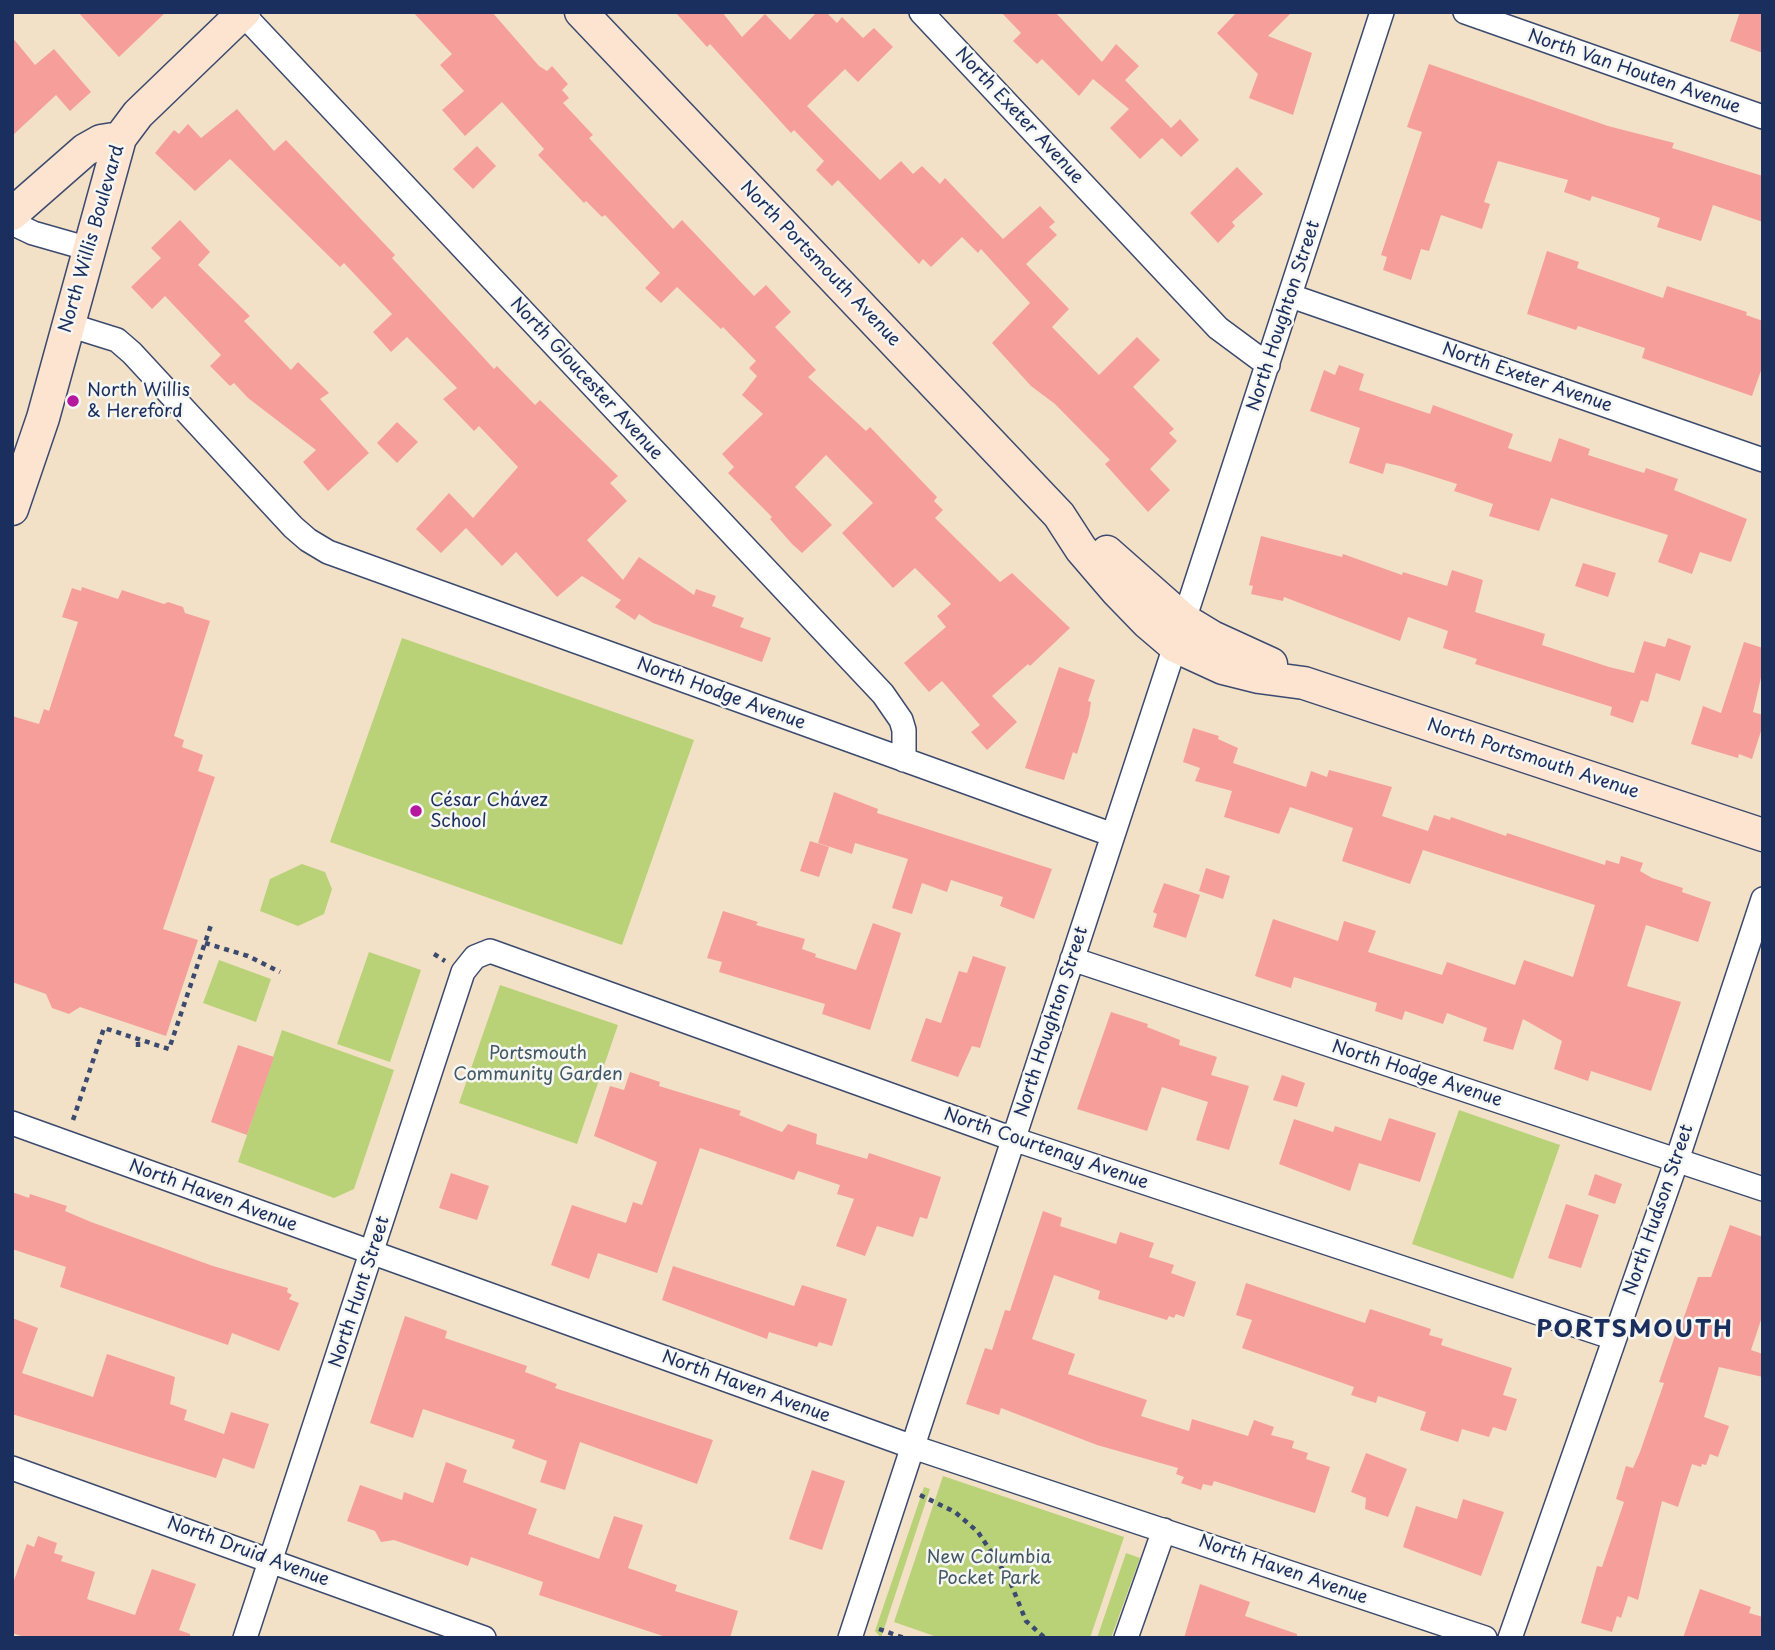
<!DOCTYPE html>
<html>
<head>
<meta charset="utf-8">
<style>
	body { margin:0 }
	#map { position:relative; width:1775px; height:1650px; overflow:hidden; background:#f2e1c7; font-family:"Playpen Sans",sans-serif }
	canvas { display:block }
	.frame { position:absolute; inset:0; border:14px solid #1b2f5e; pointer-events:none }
</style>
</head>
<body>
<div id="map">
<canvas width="1775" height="1650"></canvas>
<div class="frame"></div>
</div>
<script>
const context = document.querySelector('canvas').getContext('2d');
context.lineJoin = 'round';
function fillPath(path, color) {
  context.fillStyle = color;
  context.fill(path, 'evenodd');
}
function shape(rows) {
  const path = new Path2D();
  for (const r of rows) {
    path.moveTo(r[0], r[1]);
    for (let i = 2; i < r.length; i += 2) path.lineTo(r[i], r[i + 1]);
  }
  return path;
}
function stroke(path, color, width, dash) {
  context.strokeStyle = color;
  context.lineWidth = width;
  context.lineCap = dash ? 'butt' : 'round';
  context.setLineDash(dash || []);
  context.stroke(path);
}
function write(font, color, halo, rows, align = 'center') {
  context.font = font + ' "Playpen Sans",sans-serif';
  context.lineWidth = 5;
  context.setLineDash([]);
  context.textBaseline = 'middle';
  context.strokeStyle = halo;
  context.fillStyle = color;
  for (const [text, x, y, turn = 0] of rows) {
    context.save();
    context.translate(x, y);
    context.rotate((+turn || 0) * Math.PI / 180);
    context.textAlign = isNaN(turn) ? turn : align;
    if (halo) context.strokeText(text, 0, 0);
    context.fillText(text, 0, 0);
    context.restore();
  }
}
const green = shape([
	[402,638,694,740,622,945,330,842],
	[302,864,325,872,332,889,324,914,298,926,260,911,270,879],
	[369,952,421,970,390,1062,337,1044],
	[219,960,271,979,256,1022,203,1003],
	[500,985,618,1025,577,1144,459,1103],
	[282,1030,394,1070,354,1189,334,1198,238,1162],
	[1459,1110,1560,1145,1513,1279,1412,1244],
	[943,1476,1124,1537,1090,1638,940,1638,894,1622],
	[924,1487,930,1489,881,1638,875,1631],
	[1126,1553,1140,1558,1111,1638,1097,1638]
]);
const building = shape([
	[78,12,166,12,119,57],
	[413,12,492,12,539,66,547,71,552,66,568,84,562,90,569,98,563,103,593,135,589,138,673,229,682,220,754,296,766,285,791,312,775,327,816,370,808,377,866,431,870,427,937,497,934,501,943,510,935,518,1000,582,1012,573,1070,628,1030,666,1028,664,992,696,1017,722,987,750,971,732,980,725,942,681,929,692,904,663,946,627,937,616,951,604,915,568,893,588,842,533,873,503,826,455,795,487,832,525,802,553,792,544,770,519,772,517,728,473,734,467,722,454,763,414,742,395,757,376,749,368,756,361,723,327,721,329,677,287,661,303,645,288,660,273,605,215,602,217,586,201,584,203,538,155,544,149,502,102,465,136,442,110,464,91,440,65,452,54],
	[675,12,722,12,742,37,765,14,790,40,817,12,826,12,837,23,842,17,863,38,874,28,893,47,858,82,845,69,807,106,880,180,901,161,913,174,922,166,940,184,945,178,1003,239,1040,206,1055,222,1049,227,1057,235,1026,264,1069,309,1052,327,1099,375,1137,337,1160,360,1133,387,1174,429,1169,433,1177,441,1150,469,1170,490,1148,512,1105,464,1110,460,1055,404,1031,386,992,343,1030,303,981,249,978,253,962,237,931,267,923,259,919,264,838,180,832,186,816,170,824,161,794,130,791,133,710,44,707,47],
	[1001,12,1055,12,1102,62,1116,44,1139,66,1125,80,1171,128,1180,119,1199,140,1181,157,1162,138,1140,159,1110,128,1129,109,1093,79,1079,96,1042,59,1037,64,1013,41,1021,33],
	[1237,12,1292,12,1268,36,1312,53,1293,115,1249,98,1258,74,1217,33],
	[1740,12,1763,12,1763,53,1730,41],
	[12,37,35,65,54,49,91,92,70,111,56,95,12,136],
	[1429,64,1608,126,1674,143,1672,148,1763,176,1763,222,1713,205,1701,241,1657,227,1660,218,1592,196,1590,201,1564,192,1568,180,1498,161,1484,202,1490,204,1482,229,1441,215,1429,251,1421,249,1411,280,1383,270,1387,257,1381,255,1422,132,1407,127],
	[237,109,274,151,286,140,395,255,392,258,494,369,497,366,535,405,540,400,618,476,610,483,627,501,587,540,623,580,639,557,694,595,696,589,716,596,712,606,744,618,740,627,771,638,762,662,653,623,639,614,635,620,615,607,621,600,582,576,557,597,516,552,502,566,466,528,441,553,416,529,449,493,473,518,518,467,479,426,474,431,443,399,457,388,407,337,391,352,373,332,392,314,344,263,340,267,230,159,195,191,155,153,174,130,179,134,188,124,201,138],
	[477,146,496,166,473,189,453,169],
	[1237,167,1263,194,1232,222,1235,226,1218,243,1190,213],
	[180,220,210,252,198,265,250,316,244,321,291,370,298,362,329,393,320,399,369,453,328,491,303,462,316,450,248,398,234,383,230,386,210,366,221,355,165,296,152,309,131,287,161,258,151,248],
	[1547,251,1579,262,1577,268,1663,298,1667,286,1747,312,1746,315,1763,321,1763,365,1752,396,1642,358,1645,348,1578,326,1576,330,1527,314],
	[1339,365,1364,374,1359,390,1430,414,1433,405,1513,434,1508,448,1551,462,1559,438,1590,449,1588,455,1644,473,1646,468,1678,479,1674,490,1747,519,1731,562,1700,552,1692,574,1658,562,1668,535,1551,498,1539,531,1489,516,1493,504,1454,491,1457,484,1400,466,1386,463,1383,474,1349,463,1360,428,1310,411,1324,370,1335,375],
	[397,422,418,442,397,463,377,443],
	[1261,536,1342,557,1343,554,1402,575,1403,572,1447,586,1452,570,1483,580,1475,612,1545,634,1542,645,1609,667,1634,673,1644,641,1665,647,1668,638,1691,646,1680,681,1656,673,1648,702,1641,700,1633,723,1610,715,1612,707,1475,664,1477,659,1443,648,1448,631,1408,617,1400,641,1284,597,1283,601,1251,594,1253,586,1249,585],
	[1583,563,1616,573,1608,597,1575,586],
	[82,587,118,599,122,590,164,604,168,602,183,607,185,613,210,621,174,736,184,740,182,747,203,755,198,771,215,777,163,929,198,940,166,1036,80,1007,69,1014,52,1008,46,994,12,982,12,716,39,724,44,709,49,711,78,622,62,617,72,588,81,591],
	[1744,642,1763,648,1763,669,1753,712,1763,715,1763,725,1752,759,1739,754,1738,758,1691,744,1703,706,1721,713],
	[1059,667,1095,680,1088,701,1091,702,1089,715,1077,754,1073,752,1064,780,1025,768],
	[1193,728,1219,736,1218,739,1238,748,1233,763,1306,787,1311,771,1327,777,1329,770,1392,787,1382,816,1428,831,1434,815,1450,820,1451,817,1506,836,1507,833,1605,865,1606,860,1619,864,1621,856,1643,863,1640,871,1652,878,1683,888,1682,892,1711,902,1698,942,1646,925,1627,986,1681,1002,1651,1091,1591,1071,1588,1081,1554,1069,1562,1041,1523,1019,1513,1050,1483,1041,1487,1028,1447,1013,1443,1024,1405,1011,1402,1020,1375,1011,1377,1003,1294,977,1291,988,1255,976,1273,919,1338,941,1344,921,1376,931,1368,952,1442,975,1447,962,1515,985,1524,960,1573,977,1595,905,1423,850,1410,884,1342,861,1353,828,1290,807,1279,834,1224,817,1232,791,1195,781,1200,768,1183,762],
	[834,792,878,809,877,813,1052,869,1034,919,1000,906,1003,897,951,880,947,892,922,883,912,914,892,908,908,859,855,843,852,854,818,843],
	[810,841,829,847,819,877,800,871],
	[1206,868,1230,876,1223,899,1199,891],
	[1164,883,1200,895,1186,938,1153,927,1157,914,1153,912],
	[723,911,758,922,756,925,805,939,802,949,816,954,815,957,856,970,873,923,901,933,870,1030,822,1014,825,1004,719,972,722,962,707,958],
	[973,956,1006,967,980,1048,972,1046,958,1077,911,1061,926,1018,941,1023,959,971,967,973],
	[1111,1012,1148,1024,1147,1027,1180,1040,1179,1045,1217,1057,1211,1075,1249,1086,1229,1150,1196,1140,1208,1102,1162,1087,1147,1131,1077,1109],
	[238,1045,274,1057,247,1135,211,1122],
	[630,1072,660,1082,659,1086,741,1111,739,1115,782,1132,788,1124,817,1134,816,1144,867,1159,869,1153,941,1177,927,1219,920,1217,913,1237,877,1226,865,1256,836,1246,854,1199,837,1194,840,1185,798,1171,794,1180,700,1148,657,1273,598,1253,589,1279,551,1265,572,1205,626,1223,633,1202,642,1205,657,1162,594,1136,610,1086,624,1090],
	[1282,1075,1305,1083,1297,1107,1273,1100],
	[1389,1118,1436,1133,1420,1182,1359,1163,1350,1191,1279,1164,1294,1119,1333,1132,1335,1126,1381,1141],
	[451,1173,489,1186,477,1220,439,1208],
	[1595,1174,1622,1184,1615,1204,1588,1195],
	[12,1192,29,1198,30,1194,67,1206,65,1211,91,1222,213,1266,288,1288,287,1292,292,1295,289,1299,299,1303,279,1351,232,1333,228,1345,60,1287,66,1267,12,1249],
	[1566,1204,1599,1215,1581,1268,1548,1258],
	[1043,1211,1062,1218,1060,1226,1116,1244,1120,1232,1154,1243,1149,1257,1174,1265,1171,1273,1196,1282,1184,1317,1176,1314,1174,1318,1169,1316,1167,1320,1098,1299,1100,1291,1054,1275,1032,1339,1075,1354,1068,1374,1147,1400,1141,1416,1189,1431,1192,1419,1248,1436,1254,1420,1274,1427,1271,1435,1294,1441,1292,1448,1308,1453,1306,1459,1330,1467,1315,1513,1214,1481,1212,1486,1203,1484,1201,1490,1181,1483,1184,1477,1176,1474,1178,1468,1097,1445,1001,1408,999,1415,966,1404,985,1348,992,1350,1005,1310,1010,1311],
	[1730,1225,1763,1237,1763,1314,1751,1350,1763,1354,1763,1377,1719,1367,1704,1417,1729,1426,1718,1457,1710,1454,1706,1465,1702,1464,1701,1467,1692,1464,1678,1507,1662,1501,1638,1600,1628,1596,1621,1618,1617,1616,1612,1632,1581,1623,1597,1566,1602,1567,1624,1502,1616,1499,1626,1466,1633,1468,1640,1452,1664,1383,1659,1382,1677,1330,1679,1331,1698,1277,1711,1277],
	[673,1266,794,1306,802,1285,847,1299,832,1346,819,1342,817,1347,769,1332,767,1339,662,1300],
	[1246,1283,1365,1323,1370,1309,1431,1329,1429,1335,1443,1339,1441,1345,1512,1368,1503,1395,1517,1399,1506,1431,1493,1427,1489,1437,1462,1429,1458,1442,1420,1430,1426,1412,1378,1396,1376,1403,1351,1395,1354,1387,1242,1348,1252,1320,1236,1315],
	[405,1316,447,1331,445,1338,527,1366,525,1372,557,1384,555,1388,713,1440,697,1484,580,1442,565,1490,540,1482,547,1461,512,1448,515,1440,423,1409,413,1438,370,1423],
	[12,1318,38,1328,22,1373,93,1397,107,1354,175,1377,170,1404,187,1410,184,1420,224,1434,231,1412,269,1424,254,1469,223,1458,216,1478,12,1414],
	[1366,1453,1407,1469,1388,1517,1365,1509,1366,1498,1351,1492],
	[446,1462,467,1470,463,1482,537,1509,528,1534,599,1559,614,1516,643,1525,628,1568,677,1585,675,1591,738,1611,730,1638,669,1638,539,1595,543,1582,471,1557,468,1566,394,1540,381,1542,375,1531,347,1521,360,1485,402,1500,404,1492,433,1503],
	[812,1470,845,1481,822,1550,789,1539],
	[1463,1499,1504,1512,1481,1576,1403,1547,1416,1506,1457,1519],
	[38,1536,57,1543,54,1553,63,1556,61,1561,95,1572,87,1599,135,1615,152,1569,196,1584,179,1630,190,1634,190,1638,27,1638,12,1633,12,1586,27,1544,34,1547],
	[1200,1584,1250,1602,1245,1616,1297,1634,1297,1638,1184,1638],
	[1700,1589,1751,1607,1749,1613,1763,1617,1763,1638,1683,1638]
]);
const path = shape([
	[205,943,248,956,280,972],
	[434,954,445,961],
	[138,1047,138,1039],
	[73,1120,104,1028,169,1049,211,925],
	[920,1495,955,1512,978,1532,1009,1579,1026,1621,1045,1638],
	[879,1629,904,1638]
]);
const street = shape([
	[241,12,883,694,901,720,904,730,904,760],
	[921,12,1218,328,1268,365],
	[1465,12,1763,117],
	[12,223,33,233,89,249],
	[1291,296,1763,460],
	[69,325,117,340,132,353,293,527,308,540,328,552,1113,835],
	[1184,620,1382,12],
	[1072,959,1763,1189],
	[12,1123,913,1447,1485,1638],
	[12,1468,484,1638],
	[245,1638,463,972,475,957,490,951,1013,1139,1614,1338],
	[850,1638,1175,646],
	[1126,1638,1164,1530],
	[1510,1638,1677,1160,1763,899]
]);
const secondary = shape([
	[581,12,1059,515,1081,549,1117,591,1148,623,1175,646,1223,668,1259,677,1304,683,1763,835],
	[12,214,85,150,101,141,120,138],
	[12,509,43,418,120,138,138,114,244,12],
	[1107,552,1184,620,1212,637,1271,664]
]);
const markers = [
	[73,401,7,"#b5179e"],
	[416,811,7,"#b5179e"]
];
const streetNames = [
	["North Van Houten Avenue",1634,72,19],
	["North Exeter Avenue",1019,116,47],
	["North Willis Boulevard",92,239,-74],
	["North Portsmouth Avenue",820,264,46],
	["North Houghton Street",1284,316,-72],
	["North Exeter Avenue",1527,378,19],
	["North Gloucester Avenue",586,379,47],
	["North Hodge Avenue",721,694,20],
	["North Portsmouth Avenue",1533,759,18],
	["North Houghton Street",1052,1022,-72],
	["North Hodge Avenue",1417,1074,18],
	["North Courtenay Avenue",1046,1149,19],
	["North Haven Avenue",213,1196,20],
	["North Hudson Street",1659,1210,-71],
	["North Hunt Street",360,1292,-72],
	["North Haven Avenue",746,1387,20],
	["North Druid Avenue",248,1552,20],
	["North Haven Avenue",1283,1570,19]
];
const poiNames = [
	["North Willis",87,391],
	["& Hereford",87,412],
	["César Chávez",430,801],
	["School",430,822]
];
const parkNames = [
	["Portsmouth",538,1054],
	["Community Garden",538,1075],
	["New Columbia",989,1558],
	["Pocket Park",989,1579]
];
const districtNames = [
	["PORTSMOUTH",1635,1330]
];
fillPath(green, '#b9d278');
fillPath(building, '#f69f9a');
stroke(street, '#3b4a6e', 26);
stroke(secondary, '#3b4a6e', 35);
stroke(path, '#3b4a6e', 4.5, [5, 5]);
stroke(street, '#fff', 23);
stroke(secondary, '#fde4d1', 32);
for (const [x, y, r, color] of markers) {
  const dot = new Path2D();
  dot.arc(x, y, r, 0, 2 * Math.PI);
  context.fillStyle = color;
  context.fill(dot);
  stroke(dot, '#f6f6f2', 2.5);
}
write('18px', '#1b2f5e', '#f6f6f2', streetNames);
write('18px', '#1b2f5e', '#f6f6f2', poiNames, 'left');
write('18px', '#425864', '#f6f6f2', parkNames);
context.letterSpacing = '2px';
write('bold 24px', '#1b2f5e', '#f6f6f2', districtNames);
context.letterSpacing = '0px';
</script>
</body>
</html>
